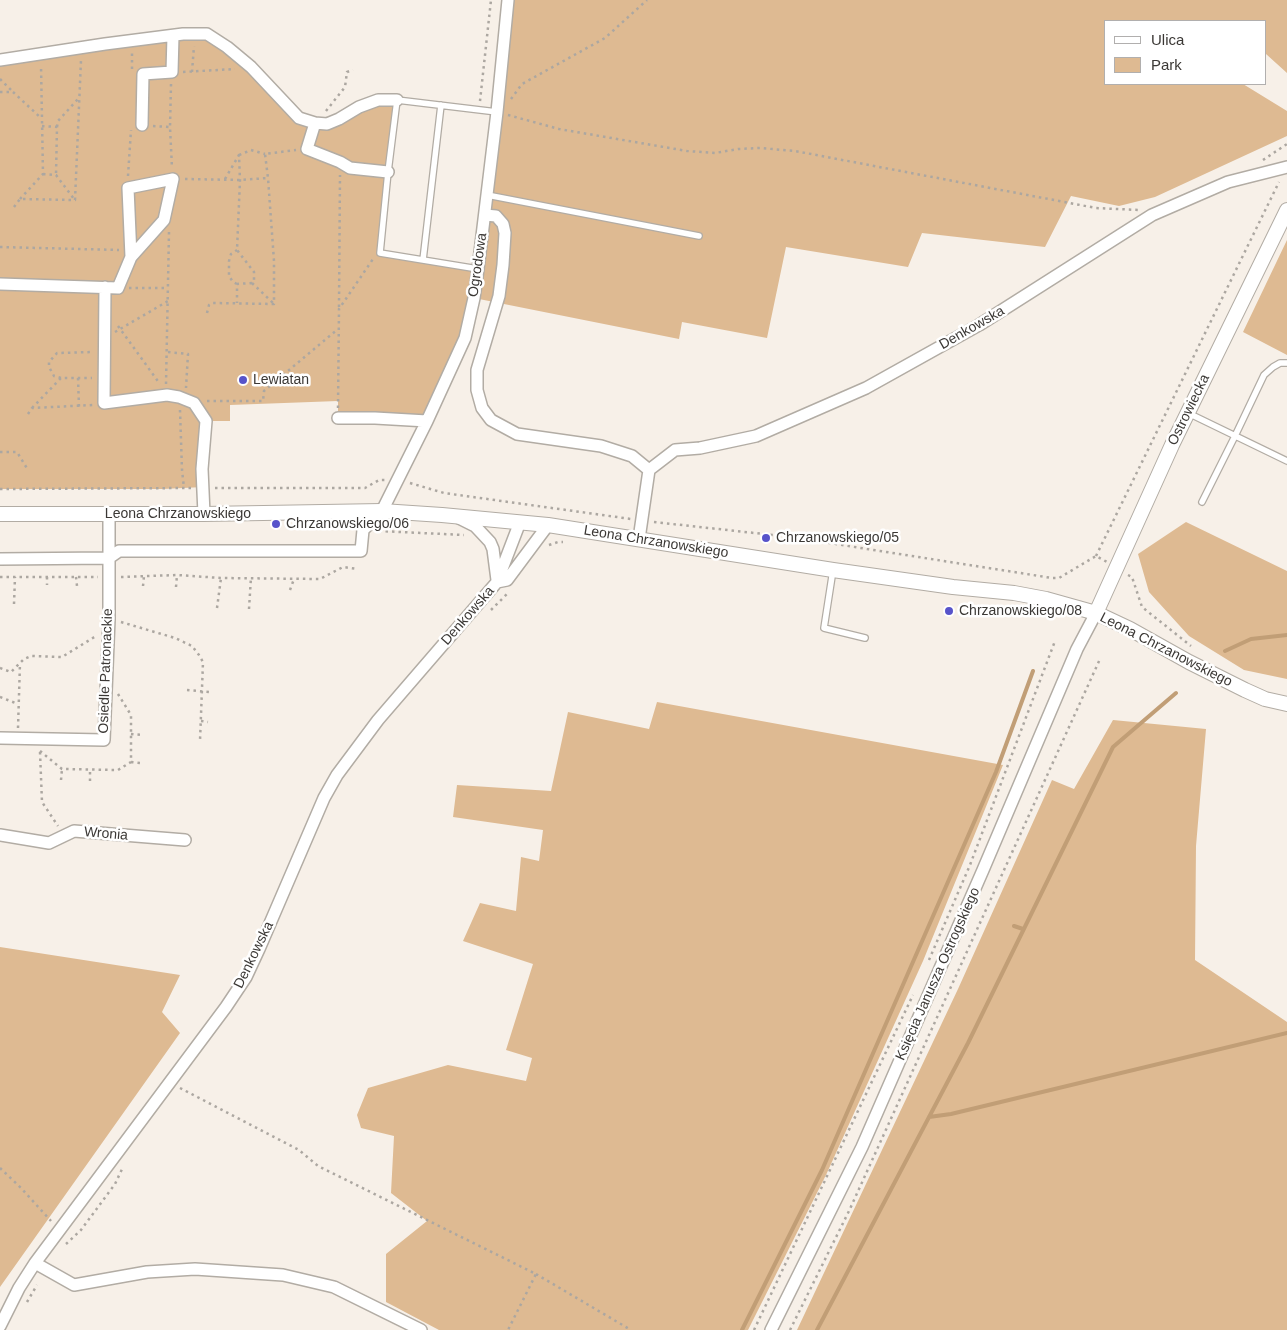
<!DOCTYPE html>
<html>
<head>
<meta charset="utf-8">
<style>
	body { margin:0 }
	#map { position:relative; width:1287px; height:1330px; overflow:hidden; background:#f7f0e8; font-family:Helvetica,sans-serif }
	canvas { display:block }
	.legend { position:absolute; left:1104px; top:20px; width:162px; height:65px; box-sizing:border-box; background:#fff; border:1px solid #b1afae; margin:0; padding:6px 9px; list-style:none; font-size:15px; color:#3b3835 }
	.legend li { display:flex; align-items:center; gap:10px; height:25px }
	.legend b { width:25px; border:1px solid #b1afae }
</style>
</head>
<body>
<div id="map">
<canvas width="1287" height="1330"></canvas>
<ul class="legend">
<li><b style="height:6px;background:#fff"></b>Ulica</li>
<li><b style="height:14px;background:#deba92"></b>Park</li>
</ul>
</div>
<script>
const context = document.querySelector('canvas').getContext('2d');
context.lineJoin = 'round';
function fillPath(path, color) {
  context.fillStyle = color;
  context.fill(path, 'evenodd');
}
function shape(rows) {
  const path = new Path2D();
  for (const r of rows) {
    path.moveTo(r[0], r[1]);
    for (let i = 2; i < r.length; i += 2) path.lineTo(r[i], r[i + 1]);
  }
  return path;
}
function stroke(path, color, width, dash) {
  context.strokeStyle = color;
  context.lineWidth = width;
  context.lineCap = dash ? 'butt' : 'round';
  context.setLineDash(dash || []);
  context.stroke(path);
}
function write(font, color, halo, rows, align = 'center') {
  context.font = font + ' Helvetica,sans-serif';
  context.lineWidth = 5;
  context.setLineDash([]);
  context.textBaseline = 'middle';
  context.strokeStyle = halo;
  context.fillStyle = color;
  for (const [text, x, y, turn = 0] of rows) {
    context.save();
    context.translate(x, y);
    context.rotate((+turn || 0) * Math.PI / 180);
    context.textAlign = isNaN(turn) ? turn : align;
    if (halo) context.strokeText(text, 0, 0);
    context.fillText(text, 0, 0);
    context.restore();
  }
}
const green = shape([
	[508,0,1287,0,1287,73,1266,54,1266,21,1106,21,1106,84,1243,84,1287,111,1287,136,1155,197,1119,206,1071,196,1045,247,922,233,908,267,786,247,767,338,682,322,679,339,474,298,427,421,338,418,338,401,230,405,230,421,206,421,204,487,162,489,0,489,0,60,196,33,251,67,315,123,359,107,397,100,380,253,478,269],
	[1287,240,1287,355,1243,332],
	[1186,522,1287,571,1287,679,1244,670,1189,636,1149,592,1138,554],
	[657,702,1003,765,923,961,826,1175,748,1330,439,1330,386,1302,386,1254,427,1221,391,1193,394,1136,361,1128,357,1115,368,1088,448,1065,526,1081,532,1058,506,1050,533,964,463,941,480,903,516,911,521,857,539,861,543,830,453,817,457,785,551,791,568,712,649,729],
	[1113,720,1206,729,1196,846,1195,960,1287,1022,1287,1330,797,1330,958,989,1052,780,1074,789],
	[0,947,180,975,162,1012,180,1033,0,1287]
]);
const stream = shape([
	[1225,651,1251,639,1287,635],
	[1014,926,1023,929],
	[929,1117,951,1114,1287,1033],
	[742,1330,822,1170,996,772,1033,671],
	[817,1330,968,1043,1113,747,1176,693]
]);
const path = shape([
	[132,69,132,52],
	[183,72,235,69],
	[192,72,194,46],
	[0,79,13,92],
	[171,84,170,127,172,168],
	[0,92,13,92,41,118],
	[511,99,522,84,605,38,647,0],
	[480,101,491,0],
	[326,111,345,87,347,72,353,70],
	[508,115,559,129,687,151,715,153,738,149,760,148,795,151,1096,208,1138,210],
	[42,126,57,127,56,175],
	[153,126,170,127],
	[57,127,58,121,78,99],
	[239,155,251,150,265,154],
	[1263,160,1287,144],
	[43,174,56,175,74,199],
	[128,176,131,130],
	[185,179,240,180,268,178,265,154,296,150],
	[225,179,239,155,240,180,237,250,254,272,254,281,252,283,237,284,237,303],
	[20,199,43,174,41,65],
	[14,207,20,199,75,200,81,60],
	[0,247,119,250],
	[252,283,273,303],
	[237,284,233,282,229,276,229,261,231,254,237,250],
	[129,288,168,288],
	[339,307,340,175],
	[207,313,209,305,212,303,274,304,274,261,268,178],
	[118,326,160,384],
	[115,332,168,301],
	[168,352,188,354,186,388],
	[61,378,54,376,49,367,49,362,57,353,93,352],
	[78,378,79,407],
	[166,384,169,232],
	[207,401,263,401,264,391,338,329],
	[32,408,61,378,92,378],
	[338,408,339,309,373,259],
	[180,410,182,470,184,488],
	[28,414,32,408,93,405],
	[0,452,17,452,28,470],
	[410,483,444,493,631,519],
	[215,488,365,488,379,480,385,480],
	[0,489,192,488],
	[654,522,791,537,1052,578,1059,578,1096,556,1107,562],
	[332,527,351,529],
	[379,531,464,535],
	[549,545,558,542,563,542],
	[1096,556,1279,182],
	[1128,575,1132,577,1142,607,1191,646],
	[0,577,98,577],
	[47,577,47,585],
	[76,577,77,586],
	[121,577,177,575,221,578,320,579,343,567,358,569],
	[143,586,144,576],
	[176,587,177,575],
	[290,590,294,579],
	[14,604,15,577],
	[217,608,221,578],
	[249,609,251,577],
	[491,610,508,593],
	[121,622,175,638,192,646,199,655,203,662,200,741],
	[0,668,11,672,24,659,31,656,62,657,96,636],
	[187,690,209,692],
	[0,697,18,704],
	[201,721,208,722],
	[18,728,20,663],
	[131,734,142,735],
	[40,751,62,769,118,770,131,762,131,715,118,694],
	[40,752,42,802,58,826],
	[131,762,141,763],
	[61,780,62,769],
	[90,781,90,769],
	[929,960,970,865,1055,641],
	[180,1088,299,1150,318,1166,536,1274,508,1330],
	[0,1168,21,1188,51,1221],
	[66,1244,81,1230,115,1184,123,1167],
	[536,1274,631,1330],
	[27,1302,37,1285],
	[754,1330,913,995],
	[790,1330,849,1211,1100,659]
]);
const service = shape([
	[487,195,699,236],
	[423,260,441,105],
	[478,269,380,253,388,172,397,100,497,112],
	[1188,413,1287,461],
	[1202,502,1235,436,1264,375,1273,367,1280,363,1287,363],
	[833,570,824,628,865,638]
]);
const minor = shape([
	[0,60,105,44,183,34,207,34,227,47,251,67,299,118,315,123,307,149,340,162,350,168,388,172],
	[315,123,327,124,339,119,359,107,378,100,397,100],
	[142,125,143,74,172,72,173,36],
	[485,215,496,216,503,224,505,233,503,265,499,296,477,370,477,390,482,408,491,420,517,434,601,446,632,456,649,470],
	[0,284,118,288,131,257,164,220,173,179,128,188,131,257],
	[105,287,104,403,167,395,179,397,194,403,206,421,202,469,204,514],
	[338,418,375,418,427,421],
	[459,518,475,526,490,542,493,549,497,580],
	[639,539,649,470,675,450,700,448,756,436,866,388,979,325,1152,215,1228,182,1287,167],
	[0,559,109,558,119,551,361,551,363,530,382,511,427,421,465,338,474,298,478,269,497,112,508,0],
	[497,582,507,580,548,525],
	[0,738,104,740,109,619,109,514],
	[0,835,49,843,74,831,185,840],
	[35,1263,74,1285,147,1272,195,1269,283,1275,334,1287,421,1330],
	[0,1326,19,1288,35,1263,226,1007,246,977,259,949,324,798,337,775,378,720,497,582,520,522],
	[771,1330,862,1147,983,870,1077,649,1096,613]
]);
const tertiary = shape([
	[0,514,204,514,382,511,442,515,548,525,833,570,953,587,1014,593,1046,599,1096,613,1130,629,1189,662,1245,690,1265,699,1287,704],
	[1096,613,1172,445,1287,210]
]);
const markers = [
	[243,380,5,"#5753ca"],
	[276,524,5,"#5753ca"],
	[766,538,5,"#5753ca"],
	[949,611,5,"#5753ca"]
];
const streetNames = [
	["Ogrodowa",478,265,-82],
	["Denkowska",972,328,-30],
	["Ostrowiecka",1189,410,-64],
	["Leona Chrzanowskiego",178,514],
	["Leona Chrzanowskiego",656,542,9],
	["Denkowska",468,616,-49],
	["Leona Chrzanowskiego",1166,650,27],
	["Osiedle Patronackie",106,671,-88],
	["Wronia",106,834,5],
	["Denkowska",254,955,-64],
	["Księcia Janusza Ostrogskiego",938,974,-66]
];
const poiNames = [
	["Lewiatan",253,380],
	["Chrzanowskiego/06",286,524],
	["Chrzanowskiego/05",776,538],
	["Chrzanowskiego/08",959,611]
];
fillPath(green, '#deba92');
stroke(stream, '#c19e76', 4);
stroke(service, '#b2aca4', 8);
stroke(minor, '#b2aca4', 14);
stroke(tertiary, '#b2aca4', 16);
stroke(path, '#aca7a1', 2.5, [2.5, 4]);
stroke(service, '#fff', 5.5);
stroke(minor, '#fff', 11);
stroke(tertiary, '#fff', 14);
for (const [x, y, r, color] of markers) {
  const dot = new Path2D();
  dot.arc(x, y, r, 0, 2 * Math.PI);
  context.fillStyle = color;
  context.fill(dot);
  stroke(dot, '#fff', 2);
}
write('14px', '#3b3835', '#fff', streetNames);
write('14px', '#3b3835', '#fff', poiNames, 'left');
</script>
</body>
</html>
